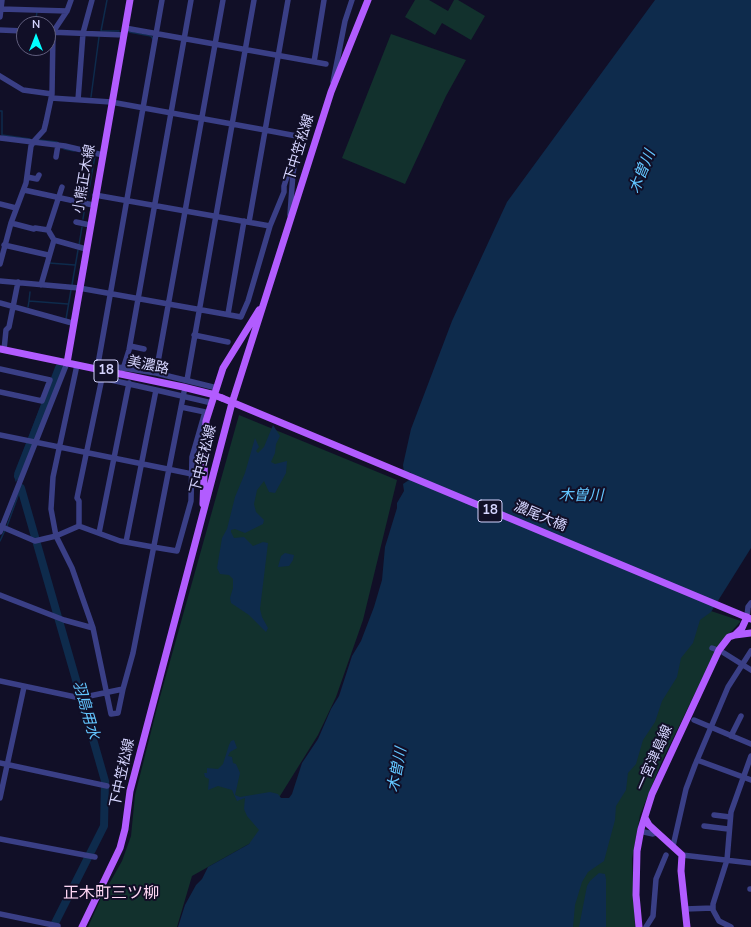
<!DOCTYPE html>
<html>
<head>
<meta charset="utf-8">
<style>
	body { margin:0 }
	#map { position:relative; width:751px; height:927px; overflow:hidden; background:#110f27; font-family:"Nunito Sans",sans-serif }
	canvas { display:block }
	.north { position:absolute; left:16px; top:16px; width:40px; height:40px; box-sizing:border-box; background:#110f27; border:1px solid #605e7d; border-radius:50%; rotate:0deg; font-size:11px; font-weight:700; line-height:16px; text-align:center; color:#d6d5ff }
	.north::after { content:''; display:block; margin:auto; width:14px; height:18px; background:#01feff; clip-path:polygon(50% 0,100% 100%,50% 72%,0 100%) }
</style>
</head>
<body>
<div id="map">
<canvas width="751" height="927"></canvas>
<div class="north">N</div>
</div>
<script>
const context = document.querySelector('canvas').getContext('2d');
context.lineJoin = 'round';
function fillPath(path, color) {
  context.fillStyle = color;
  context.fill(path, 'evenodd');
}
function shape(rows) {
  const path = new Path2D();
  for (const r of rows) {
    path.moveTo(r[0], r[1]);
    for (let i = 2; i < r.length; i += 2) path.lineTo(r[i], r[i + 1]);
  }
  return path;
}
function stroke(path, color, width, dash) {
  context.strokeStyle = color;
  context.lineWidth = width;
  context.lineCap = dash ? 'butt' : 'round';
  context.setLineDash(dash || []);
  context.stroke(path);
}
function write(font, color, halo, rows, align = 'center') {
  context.font = font + ' "Nunito Sans","Noto Sans JP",sans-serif';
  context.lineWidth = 4;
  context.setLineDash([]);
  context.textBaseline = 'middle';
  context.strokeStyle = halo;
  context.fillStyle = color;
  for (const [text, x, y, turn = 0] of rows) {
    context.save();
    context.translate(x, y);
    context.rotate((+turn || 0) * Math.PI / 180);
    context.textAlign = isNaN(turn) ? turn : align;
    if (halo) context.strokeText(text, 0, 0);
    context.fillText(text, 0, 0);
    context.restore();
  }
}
const green = shape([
	[415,0,429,0,448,11,454,0,458,0,485,16,471,40,442,23,435,35,405,17],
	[391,34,466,60,446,96,405,184,342,158],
	[239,415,397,480,363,620,336,697,318,735,280,796,256,840,192,876,177,927,88,927,101,898,122,861,131,836,135,795,158,704],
	[711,611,741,621,718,646,661,763,640,815,632,859,635,927,568,927,569,910,674,665,699,620]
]);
const water = shape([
	[655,0,751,0,751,548,711,612,700,620,693,643,681,658,677,677,662,701,655,722,643,740,636,764,628,773,626,790,616,806,615,820,604,861,588,872,582,882,575,905,573,927,178,927,185,905,196,885,202,879,208,867,249,844,259,830,247,816,244,809,245,798,237,801,232,790,218,786,208,790,209,779,205,777,204,773,207,773,207,768,218,769,223,764,229,745,231,741,234,740,237,748,230,752,228,756,232,757,233,763,236,764,240,773,235,795,240,797,270,792,278,794,281,798,289,798,292,794,302,763,318,739,331,709,339,696,352,656,361,641,374,607,382,580,385,547,397,508,397,503,404,491,403,484,409,480,412,474,410,472,404,473,403,465,411,429,452,321,507,202],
	[273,425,280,436,276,444,275,453,271,462,275,464,287,461,286,473,275,493,269,492,264,481,257,490,254,504,256,512,264,520,263,524,245,533,235,529,231,530,231,532,234,538,244,537,253,546,263,542,268,543,260,609,262,617,268,628,266,632,249,615,231,603,230,598,233,588,233,579,229,575,220,574,217,568,222,538,227,529,235,497,245,473,255,438,259,447,256,451,258,453,264,447],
	[285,553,294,555,293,560,289,566,278,567,281,556],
	[599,873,605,874,606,879,606,927,579,927,587,886,590,881]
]);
const stream = shape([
	[35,24,37,12],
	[101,31,107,0],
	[101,31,119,31],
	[129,32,151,36,153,39],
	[91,97,99,37],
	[0,111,2,111,2,135,30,139],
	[39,140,57,142],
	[64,149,74,151],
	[87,200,95,156],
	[83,219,85,206],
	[79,245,82,227],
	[49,263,75,265],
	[72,285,78,250],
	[30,292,29,301,68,304],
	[28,307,29,301],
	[66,319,71,290],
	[16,481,15,473,43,402],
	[7,526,19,493],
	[0,541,5,530]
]);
const river = shape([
	[18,476,59,368],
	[21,488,105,781,104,826,53,927]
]);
const minor = shape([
	[162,0,98,364,156,373,217,388],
	[1,9,67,11],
	[0,17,2,0],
	[125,28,326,64],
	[0,30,24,31],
	[48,32,124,35],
	[314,62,324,0],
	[0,76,23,90,52,94],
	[333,82,345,21,352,0],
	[51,98,111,102,265,130,302,137,301,138],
	[78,100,83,33,92,0],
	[0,138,65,146,103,155],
	[56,157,58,145],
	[27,177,37,179,39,175],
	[24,190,93,205],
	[95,195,270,226],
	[0,204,16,208],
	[290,215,293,173,296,158],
	[76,222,90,225],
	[249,222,288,0],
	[11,223,34,229,35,228,48,230],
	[54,240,86,249],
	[4,245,48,255],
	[0,264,11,223,26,183,31,146,34,141,44,130,46,122,52,94,53,32,67,11,71,0],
	[0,281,79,288,241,317,248,301,270,226,284,192,284,186,299,140,302,137],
	[41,285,54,240,48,230,62,187],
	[0,303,72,323],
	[228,314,244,221],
	[194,335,228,342],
	[130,346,144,349],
	[4,350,6,330,9,327,18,282],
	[77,365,53,477,51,509,56,536,72,568,93,628,111,714,118,713,123,689],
	[98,365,97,375,102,378],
	[0,369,50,380,42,401,0,392],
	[123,369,129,350,191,0],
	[156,373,223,0],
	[187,380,254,0],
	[156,390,212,403],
	[0,435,192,474],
	[0,526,35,541,56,536,79,526],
	[0,532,67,363],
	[99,533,129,383],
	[126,542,156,390,102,378,77,498,79,501,79,526,120,541,153,547,177,551,191,501,192,457,205,412,181,407],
	[0,595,64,620,93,628],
	[747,617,748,607,751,603],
	[712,648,715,649],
	[724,653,751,670],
	[0,681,80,698,123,689,133,653,184,392],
	[694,720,751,744],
	[731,736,741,716],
	[697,760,751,780],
	[0,763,107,786],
	[0,798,24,687],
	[714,815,730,817],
	[704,826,728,829],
	[644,832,653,834,656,833],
	[0,839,95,857],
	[673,846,686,789,695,765,728,687,751,651],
	[682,855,751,863],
	[750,889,751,889],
	[685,909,713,908],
	[0,914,58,926],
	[646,927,653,916,656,879,666,855],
	[731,927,719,921,713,910,713,904,727,860,731,812,751,756]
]);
const major = shape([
	[0,349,183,387,211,394],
	[67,363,130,0],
	[222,398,751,619],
	[203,504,206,421,223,368,259,310],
	[735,635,751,633],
	[645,818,649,825,682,855,681,871,687,927],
	[82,927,120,848,125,829,130,791,232,403,331,92,368,0],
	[639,927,636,895,637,851,641,829,652,794,719,650,729,637,735,635,742,628,747,617]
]);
const majorBridge = shape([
	[211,394,222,398]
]);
const shields = [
	[106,371,24],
	[490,511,24]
];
const shieldNames = [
	["18",106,371],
	["18",490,511]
];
const streetNames = [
	["下中笠松線",300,148,-73],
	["小熊正木線",85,179,-80],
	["美濃路",148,366,12],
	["下中笠松線",204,459,-76],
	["濃尾大橋",540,517,23],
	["一宮津島線",655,758,-66],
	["下中笠松線",123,773,-78]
];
const waterNames = [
	["木曽川",643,172,-68],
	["木曽川",581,496],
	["羽島用水",85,710,74],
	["木曽川",398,770,-79]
];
const quarterNames = [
	["正木町三ツ柳",111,894]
];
fillPath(green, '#12312d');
fillPath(water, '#0e2b4c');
stroke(stream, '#0e2b4c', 1.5);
stroke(river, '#0e2b4c', 8);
stroke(minor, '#3a3f86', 5.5);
stroke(major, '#b25cff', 7);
stroke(majorBridge, '#b25cff', 7);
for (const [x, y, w] of shields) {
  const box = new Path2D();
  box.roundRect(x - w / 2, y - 11, w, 22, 3);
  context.fillStyle = '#110f27';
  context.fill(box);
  stroke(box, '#d6d5ff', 1);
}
write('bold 13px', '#d6d5ff', null, shieldNames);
write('14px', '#d6d5ff', '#110f27', streetNames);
write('italic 15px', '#63c6ff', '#110f27', waterNames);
write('16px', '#ffd7f4', '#110f27', quarterNames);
</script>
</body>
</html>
